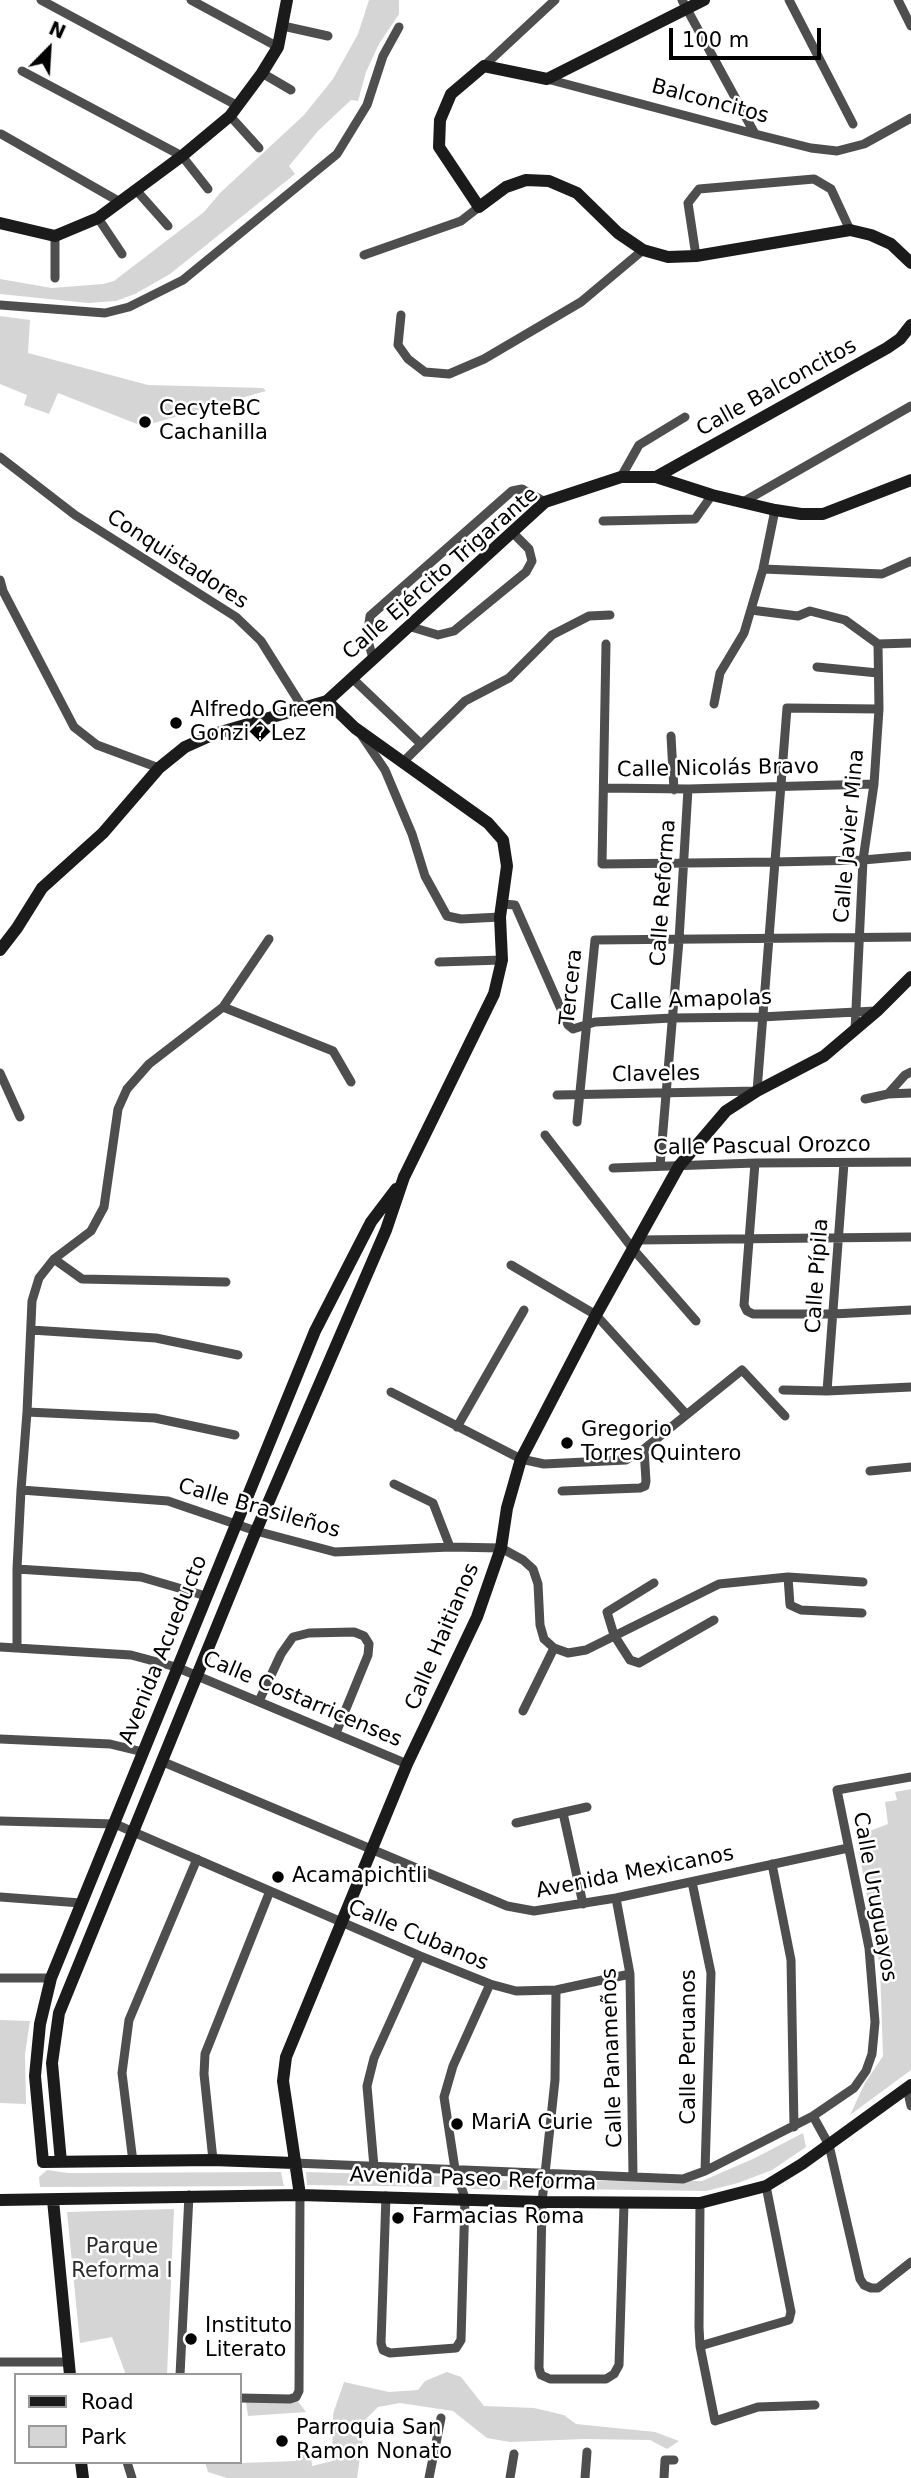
<!DOCTYPE html>
<html>
<head>
<meta charset="utf-8">
<style>
	body { margin:0 }
	#map { position:relative; width:911px; height:2478px; overflow:hidden; background:#fff; font-family:"DejaVu Sans",sans-serif }
	canvas { display:block }
	.legend { position:absolute; left:14px; top:2373px; width:228px; height:91px; box-sizing:border-box; background:#fff; border:2px solid #999; margin:0; padding:9px 12px; list-style:none; font-size:21px; color:#000 }
	.legend li { display:flex; align-items:center; gap:14px; height:35px }
	.legend b { width:35px; border:2px solid #999 }
	.north { position:absolute; left:14px; top:14px; width:70px; height:70px; -webkit-text-stroke:5px #fff; paint-order:stroke; rotate:24deg; font-size:19px; font-weight:700; line-height:28px; text-align:center; color:#000 }
	.north::after { content:''; display:block; margin:auto; width:24px; height:32px; background:#000; clip-path:polygon(50% 0,100% 100%,50% 72%,0 100%) }
	.scale { position:absolute; left:669px; top:28px; width:152px; height:32px; box-sizing:border-box; border:4px solid #000; border-top:0; padding-left:9px; font-size:21px; line-height:24px; white-space:nowrap; color:#000; -webkit-text-stroke:5px #fff; paint-order:stroke }
</style>
</head>
<body>
<div id="map">
<canvas width="911" height="2478"></canvas>
<ul class="legend">
<li><b style="height:9px;background:#1b1b1b"></b>Road</li>
<li><b style="height:19px;background:#d5d5d5"></b>Park</li>
</ul>
<div class="north">N</div>
<div class="scale">100 m</div>
</div>
<script>
const context = document.querySelector('canvas').getContext('2d');
context.lineJoin = 'round';
function fillPath(path, color) {
  context.fillStyle = color;
  context.fill(path, 'evenodd');
}
function shape(rows) {
  const path = new Path2D();
  for (const r of rows) {
    path.moveTo(r[0], r[1]);
    for (let i = 2; i < r.length; i += 2) path.lineTo(r[i], r[i + 1]);
  }
  return path;
}
function stroke(path, color, width, dash) {
  context.strokeStyle = color;
  context.lineWidth = width;
  context.lineCap = dash ? 'butt' : 'round';
  context.setLineDash(dash || []);
  context.stroke(path);
}
function write(font, color, halo, rows, align = 'center') {
  context.font = font + ' "DejaVu Sans",sans-serif';
  context.lineWidth = 5;
  context.setLineDash([]);
  context.textBaseline = 'middle';
  context.strokeStyle = halo;
  context.fillStyle = color;
  for (const [text, x, y, turn = 0] of rows) {
    context.save();
    context.translate(x, y);
    context.rotate((+turn || 0) * Math.PI / 180);
    context.textAlign = isNaN(turn) ? turn : align;
    if (halo) context.strokeText(text, 0, 0);
    context.fillText(text, 0, 0);
    context.restore();
  }
}
const green = shape([
	[369,0,399,0,399,14,379,44,366,72,358,101,351,100,318,131,289,166,295,174,170,274,135,294,116,301,88,303,0,294,0,279,52,288,103,284,114,281,204,212,220,193,304,115,333,79,358,34],
	[0,316,30,320,28,353,148,385,263,388,266,391,147,425,137,424,58,393,49,414,24,405,27,395,0,384],
	[911,1789,911,2070,850,2115,865,2083,883,2056,880,1967,856,1836,888,1824,885,1802,897,1800,895,1792],
	[0,2020,30,2021,25,2054,26,2104,0,2103],
	[803,2133,806,2147,772,2170,738,2183,706,2191,565,2189,560,2187,563,2181,702,2181,755,2158],
	[47,2170,68,2173,281,2172,284,2186,40,2187,39,2177],
	[306,2172,444,2176,446,2187,307,2185],
	[543,2180,538,2190,471,2189,464,2181],
	[174,2209,167,2375,126,2375,112,2337,80,2343,67,2212],
	[447,2372,461,2377,484,2406,534,2408,564,2415,576,2424,655,2432,679,2441,667,2449,650,2440,584,2439,510,2442,487,2438,453,2411,400,2403,378,2407,366,2419,357,2478,227,2478,208,2472,205,2462,240,2462,240,2457,241,2463,296,2461,296,2454,308,2454,311,2455,312,2466,332,2461,333,2414,344,2382,389,2392,418,2390,425,2381],
	[296,2399,306,2412,248,2416,246,2402]
]);
const street = shape([
	[41,0,238,106],
	[191,0,278,47],
	[682,0,755,134],
	[789,0,853,124],
	[898,0,911,26],
	[283,26,328,36],
	[484,66,555,0],
	[22,71,182,156,208,189],
	[262,73,291,90],
	[547,79,755,134,811,148,837,151,864,144,911,118],
	[230,116,259,148],
	[1,134,120,202],
	[136,190,168,226],
	[98,218,122,254],
	[364,255,461,221,479,207],
	[696,256,688,203,699,189,814,179,831,189,850,230],
	[55,278,55,236],
	[0,305,105,313,129,307,183,280,337,154,367,105,383,56,399,27],
	[401,315,398,345,408,359,425,372,449,374,484,359,581,302,643,250],
	[0,457,75,515,236,617,261,641,303,708],
	[621,477,639,445,685,417],
	[743,502,911,406],
	[603,521,695,519,712,495],
	[763,569,882,574,911,561],
	[0,580,3,591,74,727,97,745,159,768],
	[751,610,798,616,810,611,845,620,878,644,911,643],
	[408,626,438,635,454,631,526,572,532,561,529,549,512,532],
	[606,644,602,864,774,862,863,860,909,856],
	[373,658,367,638,370,616,512,491,522,489,545,502],
	[817,667,878,673],
	[352,678,421,744],
	[714,704,720,673,744,633,763,569,775,510],
	[362,736,385,770,412,834,425,876,447,916,461,919,500,917],
	[671,736,674,790],
	[402,763,465,701,509,678,552,635,589,616,610,615],
	[604,788,688,789,874,784],
	[503,904,515,905,568,1025,573,1029,595,1022,672,1018,761,1017,875,1011],
	[439,962,502,960],
	[223,1007,333,1051,351,1082],
	[855,1030,863,860,874,784,879,709,878,644],
	[0,1073,20,1117],
	[888,1094,905,1075,911,1072],
	[557,1095,757,1091,787,708,879,709],
	[865,1099,888,1094,911,1093],
	[577,1122,595,940,911,937],
	[545,1135,633,1249,696,1321],
	[755,1163,744,1305,747,1311,753,1314,833,1314,911,1310],
	[660,1166,679,940,688,789],
	[613,1168,755,1163,911,1162],
	[638,1240,911,1237],
	[54,1259,82,1279,226,1282],
	[511,1265,596,1315,686,1414],
	[31,1330,156,1338,238,1355],
	[783,1390,827,1391,911,1387],
	[827,1391,844,1163],
	[391,1392,521,1459,544,1464,626,1460,644,1449,742,1370,785,1416],
	[27,1412,155,1418,235,1435],
	[457,1427,524,1310],
	[870,1471,911,1467],
	[394,1484,433,1503,450,1547],
	[21,1490,168,1501,256,1531,335,1552,450,1547,501,1548,523,1560,533,1569,538,1584,540,1625,544,1639,554,1648,568,1653,586,1650,719,1584,788,1577,863,1582],
	[562,1491,640,1488,645,1486,646,1481,644,1449],
	[17,1569,141,1577,206,1596],
	[788,1577,790,1605,801,1610,862,1613],
	[654,1583,607,1612,614,1635,630,1660,639,1663,714,1620],
	[0,1647,131,1655,176,1667,407,1764],
	[17,1647,17,1569,21,1490,27,1412,32,1301,39,1278,54,1259,91,1231,104,1207,118,1109,127,1089,149,1064,223,1007,269,939],
	[259,1701,281,1654,293,1637,309,1633,354,1632,364,1636,369,1644,368,1655,336,1733],
	[523,1711,554,1648],
	[0,1739,110,1744,143,1752],
	[161,1761,507,1906,534,1911,616,1898,848,1848],
	[563,1813,583,1904],
	[0,1821,115,1824,420,1956,490,1984,516,1991,556,1990,630,1974],
	[516,1823,587,1807],
	[772,1864,791,1960,794,2127],
	[692,1882,711,1973,705,2171],
	[0,1897,81,1903],
	[616,1898,630,1974,633,2176],
	[0,1978,51,1978],
	[556,1990,555,2080,542,2202,539,2368,541,2375,550,2379,606,2379,614,2374,619,2365,624,2204],
	[907,2088,911,2106],
	[813,2116,829,2145,860,2279,864,2285,871,2288,878,2288,911,2262],
	[213,2160,204,2074,205,2054,270,1891],
	[133,2162,122,2073,129,2020,197,1859],
	[294,2163,683,2179,705,2171,813,2116,854,2088,866,2071,872,2054,875,2022,869,1948,837,1790,911,1777],
	[374,2167,367,2086,374,2058,420,1956],
	[386,2196,381,2343,383,2350,390,2353,456,2348,461,2340,465,2198,455,2169,444,2097,453,2066,490,1984],
	[700,2203,699,2327,700,2346,715,2421,758,2407,815,2405],
	[700,2346,789,2320,791,2312,766,2186],
	[0,2362,68,2362],
	[180,2375,189,2195],
	[240,2398,290,2399,296,2397,299,2391,300,2195],
	[127,2462,132,2478],
	[429,2478,441,2418],
	[510,2478,514,2454],
	[585,2478,587,2452],
	[664,2478,665,2460,674,2460]
]);
const secondary = shape([
	[704,0,547,79,484,66,451,94,440,120,439,147,479,207,506,187,526,180,549,181,577,193,618,233,643,250,668,257,696,256,850,230,871,235,891,244,911,263],
	[0,223,55,236,98,218,182,156,230,116,262,73,278,47,287,0],
	[656,477,887,348,900,339,911,325],
	[0,950,17,928,42,888,103,833,159,768,185,747,214,734,327,701,545,502,621,477,656,477,712,495,775,510,801,514,823,514,911,480],
	[61,2162,52,2063,59,2013,256,1531,386,1230,404,1177,494,994,502,960,500,917,507,866,503,840,488,823,355,728,327,701],
	[294,2163,213,2160,43,2162,35,2076,40,2024,51,1978,315,1331,371,1222,396,1189],
	[300,2195,283,2081,286,2057,407,1764,477,1617,501,1548,507,1508,521,1459,596,1315,679,1166,726,1111,757,1091,824,1056,877,1011,911,977],
	[0,2200,300,2195,542,2202,700,2203,766,2186,802,2164,911,2085],
	[53,2200,70,2375],
	[81,2462,83,2478]
]);
const markers = [
	[145,422,7,"#000"],
	[176,723,7,"#000"],
	[567,1443,7,"#000"],
	[278,1877,7,"#000"],
	[457,2124,7,"#000"],
	[398,2218,7,"#000"],
	[191,2339,7,"#000"],
	[282,2441,7,"#000"]
];
const streetNames = [
	["Balconcitos",710,102,15],
	["Calle Balconcitos",777,388,-29],
	["Conquistadores",177,560,33],
	["Calle Ejército Trigarante",441,574,-41],
	["Calle Nicolás Bravo",718,769,-1],
	["Calle Javier Mina",850,836,-85],
	["Calle Reforma",664,893,-86],
	["Tercera",572,987,-84],
	["Calle Amapolas",691,1001,-2],
	["Claveles",656,1075,-1],
	["Calle Pascual Orozco",762,1147,-1],
	["Calle Pípila",818,1276,-86],
	["Calle Brasileños",259,1509,16],
	["Calle Haitianos",443,1637,-67],
	["Avenida Acueducto",164,1650,-68],
	["Calle Costarricenses",302,1700,23],
	["Avenida Mexicanos",635,1873,-11],
	["Calle Uruguayos",874,1897,80],
	["Calle Cubanos",418,1936,23],
	["Calle Peruanos",690,2047,-90],
	["Calle Panameños",613,2058,-92],
	["Avenida Paseo Reforma",473,2180,2]
];
const poiNames = [
	["CecyteBC",159,410],
	["Cachanilla",159,434],
	["Alfredo Green",190,711],
	["Gonzi�Lez",190,735],
	["Gregorio",581,1431],
	["Torres Quintero",581,1455],
	["Acamapichtli",292,1877],
	["MariA Curie",471,2124],
	["Farmacias Roma",412,2218],
	["Instituto",205,2327],
	["Literato",205,2351],
	["Parroquia San",296,2429],
	["Ramon Nonato",296,2453]
];
const parkNames = [
	["Parque",122,2248],
	["Reforma I",122,2272]
];
fillPath(green, '#d5d5d5');
stroke(street, '#4e4e4e', 9);
stroke(secondary, '#1b1b1b', 12);
for (const [x, y, r, color] of markers) {
  const dot = new Path2D();
  dot.arc(x, y, r, 0, 2 * Math.PI);
  context.fillStyle = color;
  context.fill(dot);
  stroke(dot, '#fff', 2.5);
}
write('21px', '#000', '#fff', streetNames);
write('21px', '#000', '#fff', poiNames, 'left');
write('21px', '#2c2c2c', '#fff', parkNames);
</script>
</body>
</html>
